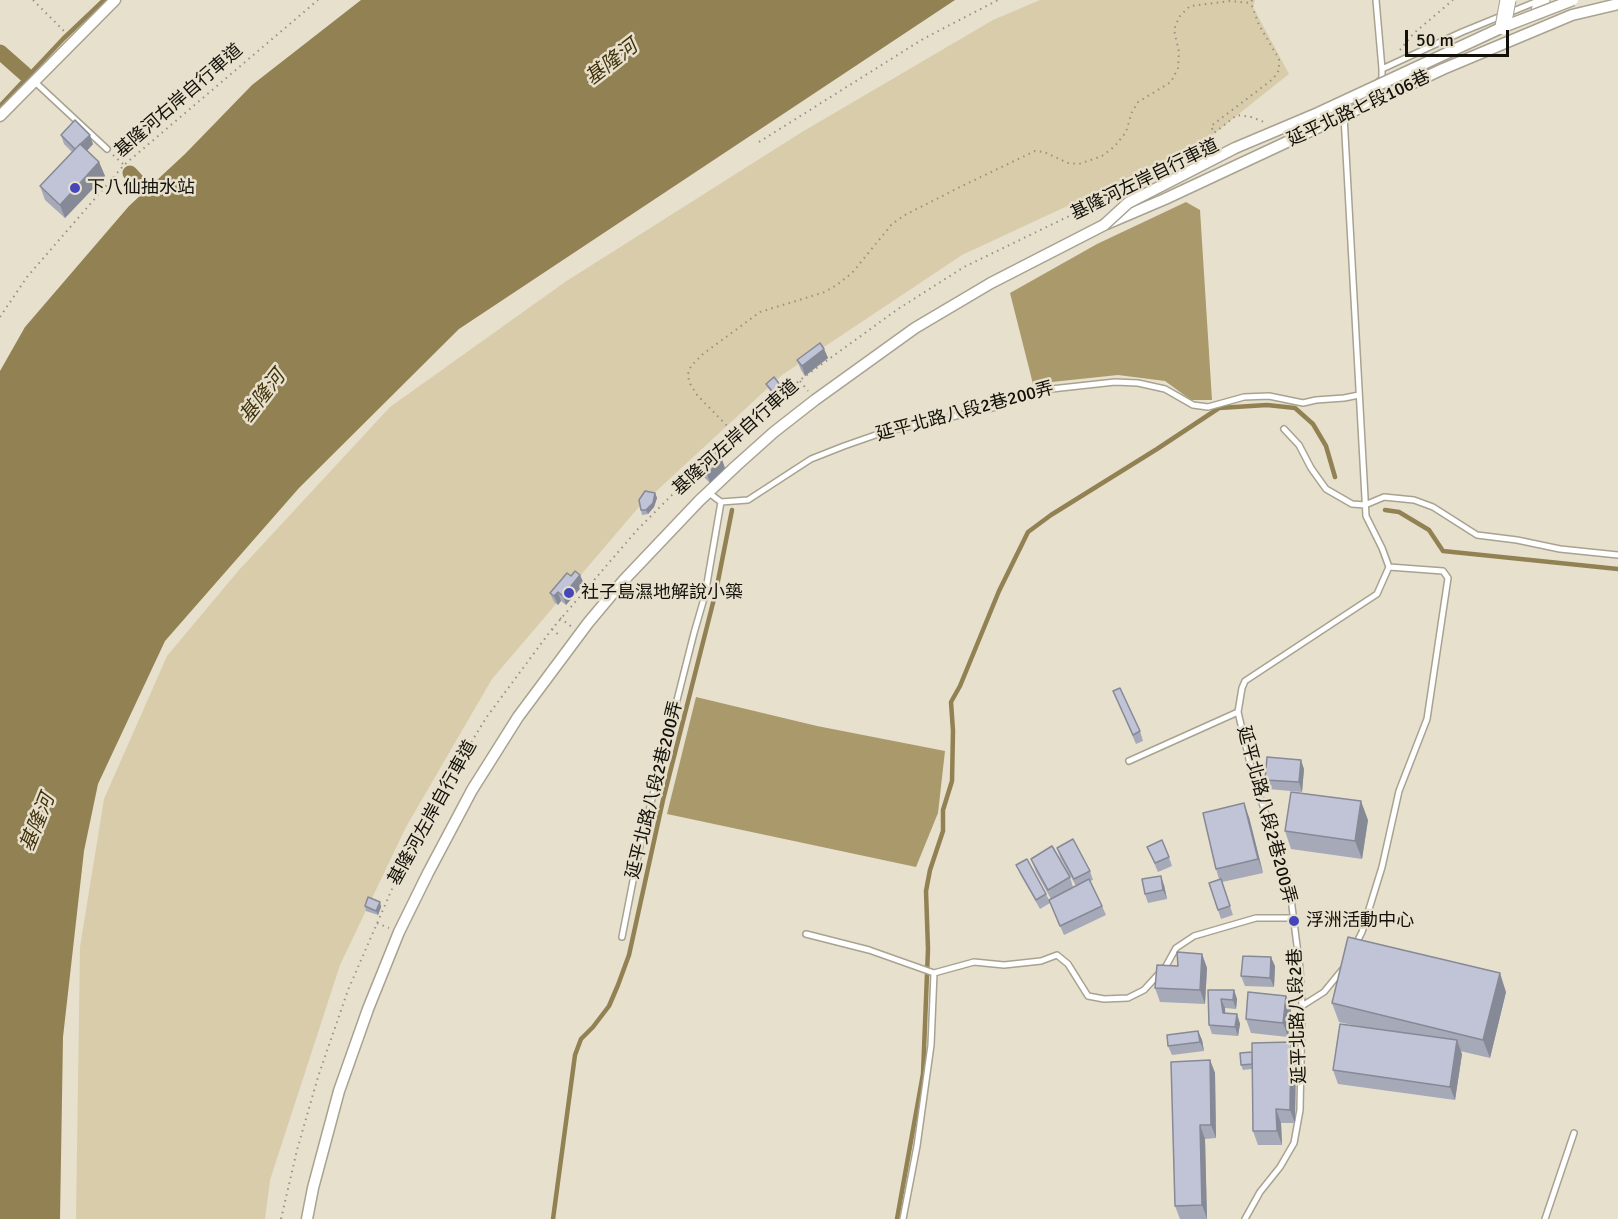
<!DOCTYPE html>
<html>
<head>
<meta charset="utf-8">
<style>
	body { margin:0 }
	#map { position:relative; width:1618px; height:1219px; overflow:hidden; background:#e7e0cd; font-family:Signika,sans-serif }
	canvas { display:block }
	.scale { position:absolute; left:1405px; top:30px; width:104px; height:27px; box-sizing:border-box; border:3px solid #121009; border-top:0; padding-left:8px; font-size:18px; line-height:21px; white-space:nowrap; color:#121009; -webkit-text-stroke:4px #e7e0cd; paint-order:stroke }
</style>
</head>
<body>
<div id="map">
<canvas width="1618" height="1219"></canvas>
<div class="scale">50 m</div>
</div>
<script>
const context = document.querySelector('canvas').getContext('2d');
context.lineJoin = 'round';
function fillPath(path, color) {
  context.fillStyle = color;
  context.fill(path, 'evenodd');
}
function shape(rows) {
  const path = new Path2D();
  for (const r of rows) {
    path.moveTo(r[0], r[1]);
    for (let i = 2; i < r.length; i += 2) path.lineTo(r[i], r[i + 1]);
  }
  return path;
}
function stroke(path, color, width, dash) {
  context.strokeStyle = color;
  context.lineWidth = width;
  context.lineCap = dash ? 'butt' : 'round';
  context.setLineDash(dash || []);
  context.stroke(path);
}
function write(font, color, halo, rows, align = 'center') {
  context.font = font + ' Signika,"Noto Sans TC",sans-serif';
  context.lineWidth = 5;
  context.setLineDash([]);
  context.textBaseline = 'middle';
  context.strokeStyle = halo;
  context.fillStyle = color;
  for (const [text, x, y, turn = 0] of rows) {
    context.save();
    context.translate(x, y);
    context.rotate((+turn || 0) * Math.PI / 180);
    context.textAlign = isNaN(turn) ? turn : align;
    if (halo) context.strokeText(text, 0, 0);
    context.fillText(text, 0, 0);
    context.restore();
  }
}
const green = shape([
	[1040,0,1255,0,1253,7,1289,74,1201,144,962,255,782,375,638,508,492,679,406,827,340,965,270,1180,265,1219,76,1219,80,947,104,799,167,656,239,570,390,407,565,282,802,132,993,20]
]);
const forest = shape([
	[1186,202,1200,210,1212,400,1191,400,1165,381,1118,375,1033,384,1010,293,1097,244],
	[696,697,817,726,945,751,938,813,916,867,667,814]
]);
const water = shape([
	[361,0,955,0,459,329,299,488,165,641,98,784,84,851,63,1037,60,1219,0,1219,0,371,25,327,129,206,185,154,252,85]
]);
const stream = shape([
	[0,106,63,39,104,0],
	[1385,510,1399,512,1429,530,1443,551,1618,569],
	[553,1219,575,1055,581,1039,593,1027,609,1006,618,985,629,955,663,800,716,591,732,510],
	[897,1219,923,1074,928,949,926,891,930,870,943,831,943,810,952,781,953,731,951,702,960,686,999,591,1028,532,1051,515,1157,449,1219,408,1267,405,1295,408,1313,424,1326,446,1335,477]
]);
const canal = shape([
	[0,52,25,74],
	[130,173,158,204]
]);
const path = shape([
	[33,0,66,33],
	[1252,0,1251,3,1259,25,1279,59,1279,70,1273,79,1211,126,1214,133,1237,115,1251,117,1264,122],
	[1400,50,1413,34,1453,0],
	[759,142,923,39,998,0],
	[113,155,124,165],
	[0,317,27,277,124,165,318,0],
	[800,381,808,391],
	[735,434,697,395,689,382,688,374,691,366,703,354,760,312,825,292,838,284,852,273,892,224,905,215,960,187,1035,151,1044,152,1068,163,1079,164,1102,156,1115,146,1126,132,1132,112,1138,102,1171,82,1178,68,1179,52,1174,30,1179,17,1190,6,1230,1,1251,3],
	[715,453,800,380,898,309,964,267,1154,175],
	[683,483,691,492],
	[560,618,572,627],
	[552,629,561,637],
	[377,923,389,928],
	[281,1219,297,1150,318,1077,348,990,409,850,434,804,486,718,552,629,638,529,700,467]
]);
const lane = shape([
	[1376,0,1382,69,1382,79,1379,81],
	[1382,69,1462,32,1538,1],
	[35,82,107,149],
	[1284,429,1299,445,1311,468,1326,489,1352,504,1365,505,1384,497,1414,500,1433,507,1477,535,1517,540,1560,549,1618,555],
	[709,493,721,502,748,500,811,459,844,446,884,432,996,407,1033,391,1115,382,1138,383,1165,389,1193,405,1208,407,1244,397,1269,396,1303,403,1316,400,1344,398,1359,395],
	[1129,761,1238,712],
	[806,934,869,950,934,973],
	[622,937,639,850,694,633,705,595,721,502],
	[1355,946,1362,932,1382,867,1399,791,1427,719,1448,578,1443,571,1389,567],
	[934,973,974,962,1004,965,1041,961,1057,955,1068,964,1088,996,1104,999,1128,998,1144,990,1166,966,1176,948,1194,936,1256,918,1293,918],
	[1302,1006,1324,992,1342,970],
	[903,1219,917,1146,931,1045,934,973],
	[1245,1219,1260,1192,1280,1167,1294,1143,1300,1110,1302,1006,1300,969,1289,883,1253,776,1238,712,1242,688,1245,681,1377,594,1389,567,1382,548,1366,516,1344,116],
	[1545,1219,1574,1133]
]);
const street = shape([
	[0,116,115,0],
	[307,1219,313,1188,339,1091,368,1009,399,932,428,873,472,790,518,717,588,623,624,580,699,501,736,466,774,432,815,400,915,328,991,283,1104,225,1165,199,1443,69,1572,15,1618,4]
]);
const secondary = shape([
	[1539,11,1542,0]
]);
const streetBridge = shape([
	[1104,225,1128,203,1235,148,1318,113,1503,27,1573,0]
]);
const secondaryBridge = shape([
	[1503,27,1508,0]
]);
const wall = shape([
	[61,135,93,144,87,151,99,162,105,176,65,218,45,200,40,186,72,152,64,144],
	[824,349,828,358,805,376,801,370,797,360],
	[766,384,782,390,775,397,768,388],
	[697,464,725,468,710,483,700,473],
	[655,493,657,498,654,507,648,514,642,515,641,510],
	[580,575,584,584,566,605,561,601,558,605,554,602,550,593,571,576],
	[1113,691,1140,731,1143,741,1136,744],
	[1304,769,1302,792,1268,789,1265,780],
	[1249,817,1263,873,1222,882,1233,915,1221,919,1209,883,1219,879,1216,869],
	[1368,820,1362,859,1291,849,1285,831],
	[1147,847,1169,857,1172,866,1158,872],
	[1057,848,1090,871,1093,880,1090,881,1102,906,1106,915,1064,935,1050,903,1040,909,1020,874,1016,865,1046,894,1049,900,1051,899,1036,872,1031,859,1070,877,1073,887,1076,886,1060,857],
	[1164,885,1167,899,1148,903,1145,894],
	[380,902,381,907,378,915,366,911,365,906],
	[1202,954,1207,968,1205,1004,1160,1002,1155,988,1178,966],
	[1275,966,1274,987,1245,986,1241,976],
	[1208,990,1234,990,1237,999,1236,1009,1225,1008,1225,1013,1237,1014,1240,1024,1238,1036,1212,1034,1209,1025],
	[1506,992,1490,1058,1460,1051,1462,1054,1455,1100,1338,1084,1333,1070,1361,1027,1339,1022,1332,1003],
	[1286,996,1291,1009,1288,1037,1251,1033,1246,1019],
	[1198,1031,1202,1040,1204,1051,1172,1055,1168,1046],
	[1296,1056,1295,1123,1281,1123,1282,1145,1258,1145,1253,1131,1252,1069,1243,1070,1241,1065],
	[1210,1060,1215,1073,1216,1138,1205,1139,1207,1219,1180,1219,1175,1206]
]);
const shadedWall = shape([
	[90,135,93,144,79,159,76,150],
	[99,162,105,176,65,218,60,205],
	[824,349,828,358,805,376,802,366],
	[781,386,782,390,775,397,773,392],
	[722,459,725,468,710,483,707,474],
	[655,493,657,498,654,507,648,514,646,510],
	[580,575,584,584,566,605,563,596],
	[558,592,561,601,558,605,554,596],
	[1301,760,1304,769,1302,792,1299,782],
	[1361,801,1368,820,1362,859,1355,841],
	[1244,803,1249,817,1263,873,1258,859],
	[1161,876,1164,885,1167,899,1163,890],
	[380,902,381,907,378,915,376,911],
	[1202,954,1207,968,1205,1004,1200,990],
	[1271,957,1275,966,1274,987,1270,978],
	[1500,973,1506,992,1490,1058,1483,1040],
	[1234,990,1237,999,1236,1009,1233,1000],
	[1286,996,1291,1009,1288,1037,1283,1023],
	[1221,999,1225,1008,1226,1022,1223,1013],
	[1237,1014,1240,1024,1238,1036,1235,1027],
	[1198,1031,1202,1040,1204,1051,1200,1042],
	[1457,1040,1462,1054,1455,1100,1450,1087],
	[1291,1042,1296,1056,1295,1123,1290,1110],
	[1210,1060,1215,1073,1216,1138,1211,1125],
	[1276,1109,1281,1123,1282,1145,1277,1131],
	[1200,1125,1205,1139,1207,1219,1202,1205]
]);
const building = shape([
	[75,120,90,135,75,149,61,135,75,120],
	[80,144,99,162,60,205,40,186,80,144],
	[820,343,824,349,802,366,797,360,820,343],
	[774,377,781,386,773,392,766,384,774,377],
	[712,449,722,459,707,474,697,464,712,449],
	[645,491,655,493,653,503,646,510,641,510,639,500,645,491],
	[575,571,580,575,563,596,558,592,554,596,550,593,567,573,571,576,575,571],
	[1120,688,1140,731,1133,735,1113,691,1120,688],
	[1267,757,1301,760,1299,782,1265,780,1267,757],
	[1291,792,1361,801,1355,841,1285,831,1291,792],
	[1244,803,1258,859,1216,869,1203,813,1244,803],
	[1073,839,1090,871,1074,879,1057,848,1073,839],
	[1162,840,1169,857,1155,863,1147,847,1162,840],
	[1052,846,1070,877,1048,890,1031,859,1052,846],
	[1027,859,1046,894,1036,900,1016,865,1027,859],
	[1161,876,1163,890,1145,894,1142,879,1161,876],
	[1089,879,1102,906,1060,926,1049,900,1089,879],
	[1221,879,1230,906,1218,910,1209,883,1221,879],
	[368,897,380,902,376,911,365,906,368,897],
	[1348,937,1500,973,1483,1040,1332,1003,1348,937],
	[1177,952,1202,954,1200,990,1155,988,1157,965,1178,966,1177,952],
	[1243,956,1271,957,1270,978,1241,976,1243,956],
	[1208,990,1234,990,1233,1000,1221,999,1223,1013,1237,1014,1235,1027,1209,1025,1208,990],
	[1248,992,1286,996,1283,1023,1246,1019,1248,992],
	[1340,1024,1457,1040,1450,1087,1333,1070,1340,1024],
	[1198,1031,1200,1042,1168,1046,1167,1035,1198,1031],
	[1291,1042,1290,1110,1276,1109,1277,1131,1253,1131,1252,1043,1291,1042],
	[1252,1052,1252,1064,1241,1065,1240,1053,1252,1052],
	[1210,1060,1211,1125,1200,1125,1202,1205,1175,1206,1171,1062,1210,1060]
]);
const markers = [
	[75,188,6,"#4646bb"],
	[569,593,6,"#4646bb"],
	[1294,921,6,"#4646bb"]
];
const streetNames = [
	["基隆河右岸自行車道",179,101,-41],
	["延平北路七段106巷",1359,109,-25],
	["基隆河左岸自行車道",1145,180,-26],
	["延平北路八段2巷200弄",965,412,-15],
	["基隆河左岸自行車道",736,438,-42],
	["延平北路八段2巷200弄",655,790,-76],
	["基隆河左岸自行車道",433,813,-61],
	["延平北路八段2巷200弄",1266,815,75],
	["延平北路八段2巷",1298,1016,-92]
];
const poiNames = [
	["下八仙抽水站",87,188],
	["社子島濕地解說小築",581,593],
	["浮洲活動中心",1306,921]
];
const waterNames = [
	["基隆河",612,63,-38],
	["基隆河",263,397,-52],
	["基隆河",38,823,-68]
];
fillPath(green, '#d9ccaa');
fillPath(forest, '#aa996b');
fillPath(water, '#928153');
stroke(stream, '#928153', 4.5);
stroke(canal, '#928153', 15);
stroke(lane, '#a8a290', 8);
stroke(street, '#a8a290', 13);
stroke(secondary, '#a8a290', 17);
stroke(path, '#979283', 2, [1.5, 4.5]);
stroke(lane, '#fff', 5);
stroke(street, '#fff', 10);
stroke(secondary, '#fff', 15);
stroke(streetBridge, '#a8a290', 13, []);
stroke(secondaryBridge, '#a8a290', 17, []);
stroke(streetBridge, '#fff', 10);
stroke(secondaryBridge, '#fff', 15);
fillPath(wall, '#a5a9b8');
fillPath(shadedWall, '#868996');
fillPath(building, '#c0c4d6');
stroke(building, '#868996', 1.5);
for (const [x, y, r, color] of markers) {
  const dot = new Path2D();
  dot.arc(x, y, r, 0, 2 * Math.PI);
  context.fillStyle = color;
  context.fill(dot);
  stroke(dot, '#e7e0cd', 2);
}
write('18px', '#121009', '#e7e0cd', streetNames);
write('18px', '#121009', '#e7e0cd', poiNames, 'left');
write('italic 20px', '#41330c', '#e7e0cd', waterNames);
</script>
</body>
</html>
